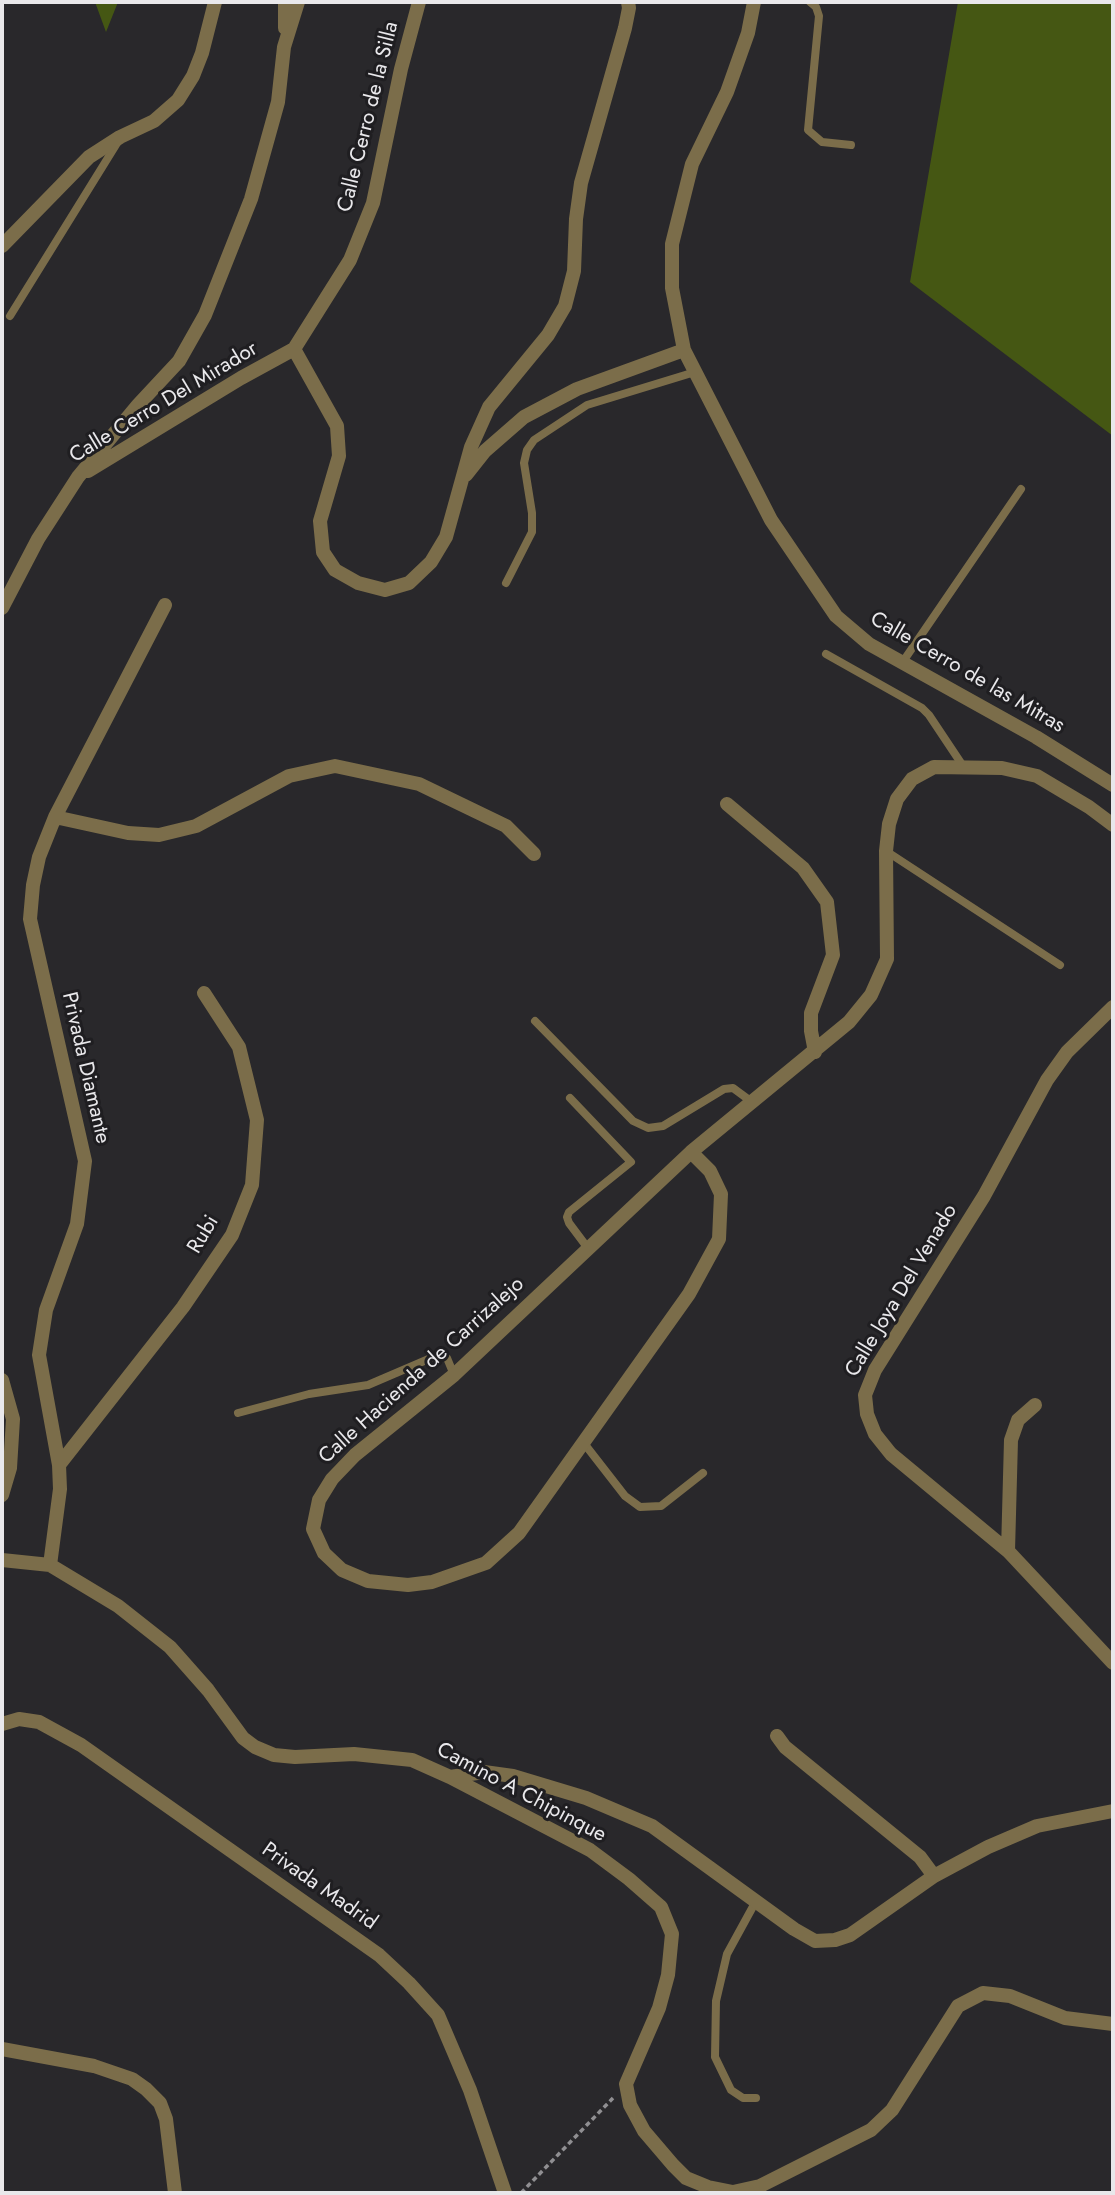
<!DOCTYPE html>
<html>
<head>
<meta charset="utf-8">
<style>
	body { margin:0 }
	#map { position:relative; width:1115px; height:2195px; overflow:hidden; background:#29282b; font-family:Jost,sans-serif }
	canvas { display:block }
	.frame { position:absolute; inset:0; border:4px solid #e9e8eb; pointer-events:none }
</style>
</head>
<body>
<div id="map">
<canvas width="1115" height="2195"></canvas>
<div class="frame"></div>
</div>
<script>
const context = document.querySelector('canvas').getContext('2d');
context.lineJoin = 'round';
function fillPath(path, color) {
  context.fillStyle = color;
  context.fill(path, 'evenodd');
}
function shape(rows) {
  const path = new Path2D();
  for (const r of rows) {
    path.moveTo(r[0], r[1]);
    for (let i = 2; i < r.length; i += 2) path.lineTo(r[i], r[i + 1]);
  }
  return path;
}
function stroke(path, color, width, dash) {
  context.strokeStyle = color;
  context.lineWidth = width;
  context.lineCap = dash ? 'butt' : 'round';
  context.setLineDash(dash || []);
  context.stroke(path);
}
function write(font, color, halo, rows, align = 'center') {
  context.font = font + ' Jost,sans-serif';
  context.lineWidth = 6;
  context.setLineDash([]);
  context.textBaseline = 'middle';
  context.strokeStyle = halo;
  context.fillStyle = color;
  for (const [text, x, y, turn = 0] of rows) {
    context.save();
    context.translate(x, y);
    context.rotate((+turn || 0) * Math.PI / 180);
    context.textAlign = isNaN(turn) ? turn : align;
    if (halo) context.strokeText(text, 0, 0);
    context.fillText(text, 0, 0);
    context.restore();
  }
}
const green = shape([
	[95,2,118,2,106,32],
	[958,2,1113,2,1113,436,910,282]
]);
const path = shape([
	[521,2193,613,2098]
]);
const lane = shape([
	[810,2,816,7,819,16,808,130,822,142,851,145],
	[10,316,119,140],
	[506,583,532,532,532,513,524,463,527,450,534,440,587,405,695,372],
	[826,654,922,708,929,715,963,766],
	[902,663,1021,489],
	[886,851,1060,965],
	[535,1021,633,1121,648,1128,663,1126,724,1089,733,1088,752,1102],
	[570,1098,631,1162,569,1212,567,1217,569,1223,587,1247],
	[238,1413,309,1394,368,1385,438,1355,447,1358,454,1375],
	[583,1442,625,1496,640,1507,661,1506,703,1473],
	[756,1901,727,1954,716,2001,715,2057,731,2090,743,2098,756,2098]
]);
const street = shape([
	[754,2,748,33,727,92,692,164,672,244,672,288,684,350,771,520,836,616,869,644,1036,737,1113,785],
	[285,28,285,2],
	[2,246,89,157,120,137,154,121,178,100,193,76,202,53,215,2],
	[294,349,337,426,339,456,320,521,323,552,335,570,358,583,385,590,409,583,431,562,446,537,471,447,489,407,548,335,565,306,574,271,576,219,581,183,625,28,629,8,628,2],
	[88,471,241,378,294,349,350,260,373,203,401,69,419,2],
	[466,475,485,451,524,417,577,389,684,350],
	[2,608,38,539,78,477,138,405,179,361,205,315,251,199,278,102,284,47,298,2],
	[727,804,803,868,827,902,833,955,811,1013,811,1031,815,1052],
	[55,817,128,833,159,835,196,826,289,776,335,766,419,784,506,826,534,854],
	[1113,1007,1067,1052,1047,1080,984,1196,875,1370,865,1395,867,1414,875,1434,891,1454,1008,1551,1113,1663],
	[691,1152,710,1171,721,1194,719,1239,689,1294,519,1533,486,1563,432,1582,408,1585,368,1581,342,1570,324,1553,313,1529,319,1500,332,1479,355,1455,454,1375,691,1152,849,1022,871,995,887,959,886,851,889,824,897,799,912,779,934,767,1002,768,1037,776,1089,807,1113,825],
	[2,1380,13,1419,10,1468,2,1495],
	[59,1465,183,1307,232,1235,252,1185,257,1120,239,1047,204,993],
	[1008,1551,1011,1440,1018,1420,1035,1405],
	[2,1560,50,1565,118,1606,170,1647,208,1690,243,1738,255,1747,274,1755,295,1757,354,1754,412,1760,450,1777,590,1850,629,1879,661,1907,672,1934,668,1975,659,2008,626,2084,630,2105,644,2131,673,2165,686,2178,708,2187,733,2192,760,2186,871,2130,892,2110,958,2006,983,1993,1010,1996,1065,2018,1113,2024],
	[50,1565,60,1489,59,1465,39,1355,46,1310,77,1224,85,1161,30,919,33,885,39,857,55,817,165,605],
	[2,1724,19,1719,39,1722,81,1745,379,1955,409,1983,438,2015,470,2090,505,2193],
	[777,1736,785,1747,920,1857,934,1876],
	[450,1777,484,1772,513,1776,586,1798,652,1826,794,1929,815,1941,835,1940,850,1935,934,1876,988,1847,1037,1826,1113,1811],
	[2,2049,94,2066,132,2079,146,2089,160,2103,166,2119,175,2193]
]);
const streetNames = [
	["Calle Cerro de la Silla",369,117,-76],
	["Calle Cerro Del Mirador",164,403,-31],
	["Calle Cerro de las Mitras",967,673,30],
	["Privada Diamante",85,1068,77],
	["Rubi",204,1235,-59],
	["Calle Joya Del Venado",902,1291,-59],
	["Calle Hacienda de Carrizalejo",422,1371,-42],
	["Camino A Chipinque",521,1793,28],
	["Privada Madrid",319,1887,35]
];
fillPath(green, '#455713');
stroke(path, '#908f92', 3.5, [5, 3.5]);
stroke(lane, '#7b6d4a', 8);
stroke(street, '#7b6d4a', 14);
write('21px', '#e9e8eb', '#1f1e21', streetNames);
</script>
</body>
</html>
